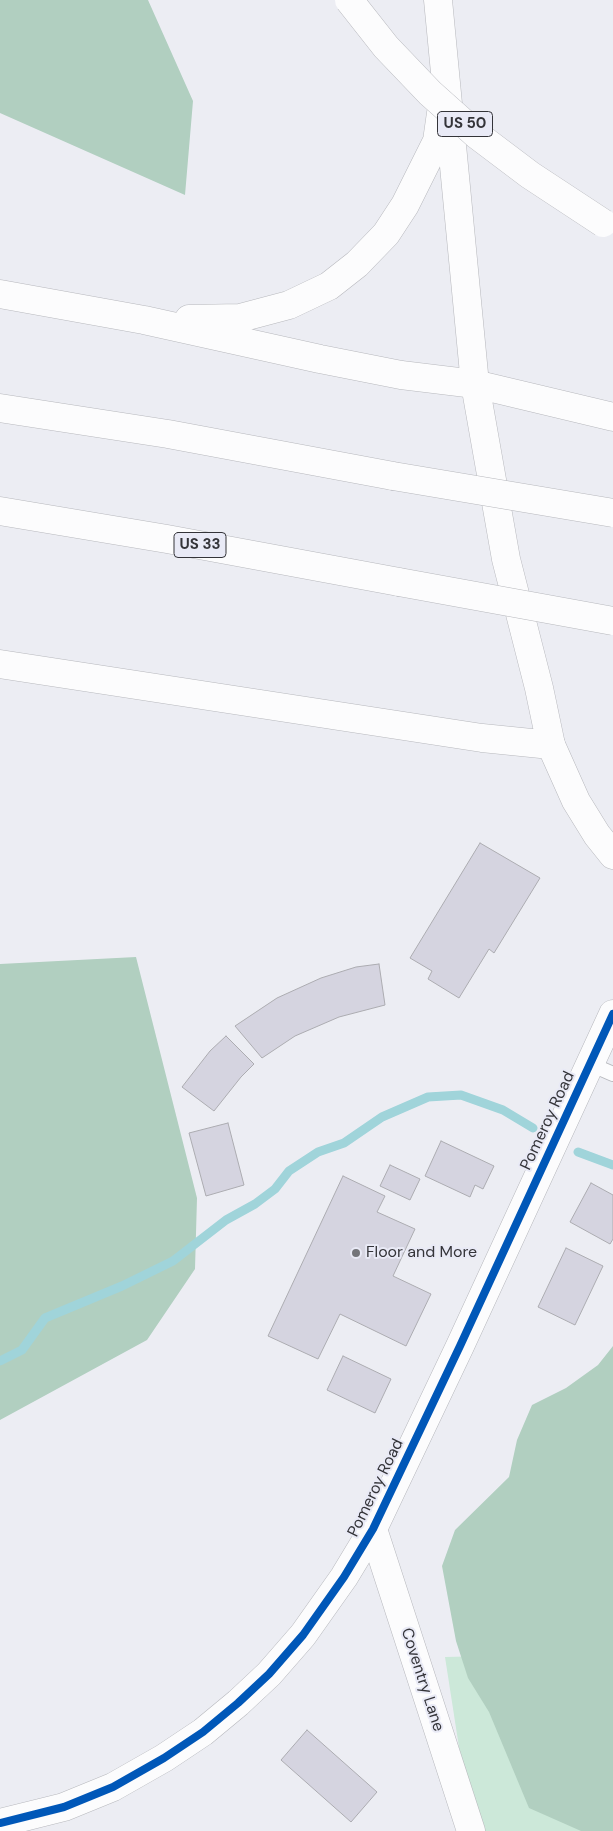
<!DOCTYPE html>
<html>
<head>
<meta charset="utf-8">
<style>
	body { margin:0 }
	canvas { display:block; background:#ecedf3 }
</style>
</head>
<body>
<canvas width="613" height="1831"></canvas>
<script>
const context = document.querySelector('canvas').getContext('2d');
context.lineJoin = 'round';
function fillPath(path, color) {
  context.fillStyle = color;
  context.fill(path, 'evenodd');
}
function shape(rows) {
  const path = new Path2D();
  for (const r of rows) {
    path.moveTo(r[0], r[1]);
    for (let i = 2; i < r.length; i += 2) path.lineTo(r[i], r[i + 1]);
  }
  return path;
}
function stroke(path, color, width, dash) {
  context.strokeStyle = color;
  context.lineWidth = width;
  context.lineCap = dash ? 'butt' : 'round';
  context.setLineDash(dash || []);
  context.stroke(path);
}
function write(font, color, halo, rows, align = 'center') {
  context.font = font + ' "DM Sans",sans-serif';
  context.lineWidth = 4;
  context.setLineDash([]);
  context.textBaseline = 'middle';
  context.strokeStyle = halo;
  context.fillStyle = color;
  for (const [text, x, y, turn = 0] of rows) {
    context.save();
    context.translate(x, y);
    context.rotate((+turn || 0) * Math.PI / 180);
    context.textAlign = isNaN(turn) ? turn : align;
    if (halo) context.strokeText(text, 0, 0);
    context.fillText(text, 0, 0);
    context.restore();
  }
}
const green = shape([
	[613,1653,613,1831,472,1831,445,1657]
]);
const forest = shape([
	[0,0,148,0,193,101,185,195,0,113],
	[136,957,197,1198,195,1269,147,1340,0,1420,0,964],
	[613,1346,613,1831,581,1831,529,1808,489,1712,468,1678,456,1641,442,1566,455,1530,509,1477,517,1440,532,1405,566,1388,598,1365]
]);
const stream = shape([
	[578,1152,613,1165],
	[0,1361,22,1350,45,1318,122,1286,173,1261,226,1220,255,1204,275,1189,289,1171,318,1152,344,1143,382,1117,428,1097,461,1095,503,1110,533,1128]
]);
const building = shape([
	[480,843,540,878,494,953,489,949,459,998,428,979,432,971,410,958,480,843],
	[379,964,385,1005,339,1017,295,1036,262,1058,235,1026,277,998,321,978,356,967,379,964],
	[226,1036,254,1064,241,1077,214,1111,182,1087,210,1051,226,1036],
	[228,1123,244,1185,206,1196,189,1133,228,1123],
	[441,1141,494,1166,483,1189,475,1185,470,1197,425,1176,441,1141],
	[390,1165,420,1179,410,1200,380,1186,390,1165],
	[343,1176,385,1196,377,1212,415,1229,393,1276,431,1294,406,1346,340,1314,318,1359,268,1336,343,1176],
	[591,1183,613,1195,613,1239,610,1244,570,1222,591,1183],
	[566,1248,603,1266,575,1325,538,1307,566,1248],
	[343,1356,391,1379,375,1413,327,1390,343,1356],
	[307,1730,377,1792,351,1822,281,1760,307,1730]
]);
const lane = shape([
	[590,1064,613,1074]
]);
const street = shape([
	[373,1529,471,1831]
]);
const secondary = shape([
	[551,745,576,801,597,835,613,855],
	[0,1823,64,1807,113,1787,164,1758,203,1732,238,1703,269,1674,303,1635,344,1577,373,1529,460,1346,613,1014]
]);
const highway = shape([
	[0,294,144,320,320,359,401,375,475,384,613,417],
	[189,319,240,318,289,305,329,286,357,264,386,234,405,205,437,141,441,113],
	[0,408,168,434,393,476],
	[0,511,167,539,399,582],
	[0,664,482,738,551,745,539,688,506,559,475,384,438,0]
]);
const highwayBridge = shape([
	[349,0,386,47,430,93,477,135,530,175,603,223],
	[393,476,613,513],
	[399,582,613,621]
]);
const cycleway = shape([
	[0,1823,64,1807,113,1787,164,1758,203,1732,238,1703,269,1674,303,1635,344,1577,373,1529,460,1346,613,1014]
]);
const markers = [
	[356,1253,5,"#74757a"]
];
const shields = [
	[465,124,55],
	[200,545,52]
];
const shieldNames = [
	["US 50",465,124],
	["US 33",200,545]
];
const streetNames = [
	["Pomeroy Road",548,1121,-65],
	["Pomeroy Road",376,1488,-64],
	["Coventry Lane",422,1680,72]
];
const poiNames = [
	["Floor and More",366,1253]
];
fillPath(green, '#cce8d9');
fillPath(forest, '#b1cfc0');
stroke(stream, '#a0d4da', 9);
fillPath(building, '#d5d4e0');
stroke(building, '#acacb1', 1);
stroke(lane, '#b7b8bd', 16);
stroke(street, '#b7b8bd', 29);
stroke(secondary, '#b7b8bd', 29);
stroke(highway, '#b7b8bd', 29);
stroke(lane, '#fcfcfd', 14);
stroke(street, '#fcfcfd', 28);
stroke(secondary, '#fcfcfd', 28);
stroke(highway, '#fcfcfd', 28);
stroke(highwayBridge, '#b7b8bd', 29, []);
stroke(highwayBridge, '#fcfcfd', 28);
stroke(cycleway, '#0057b8', 8);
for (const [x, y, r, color] of markers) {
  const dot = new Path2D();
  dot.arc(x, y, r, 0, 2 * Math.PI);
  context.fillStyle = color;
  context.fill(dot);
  stroke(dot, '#e9eaf6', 2);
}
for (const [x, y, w] of shields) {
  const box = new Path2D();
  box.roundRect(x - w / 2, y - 12.5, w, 25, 4);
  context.fillStyle = '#e9eaf6';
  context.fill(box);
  stroke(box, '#343439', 1);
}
write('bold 15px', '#343439', null, shieldNames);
write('16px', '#343439', '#e9eaf6', streetNames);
write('16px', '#343439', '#e9eaf6', poiNames, 'left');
</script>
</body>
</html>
